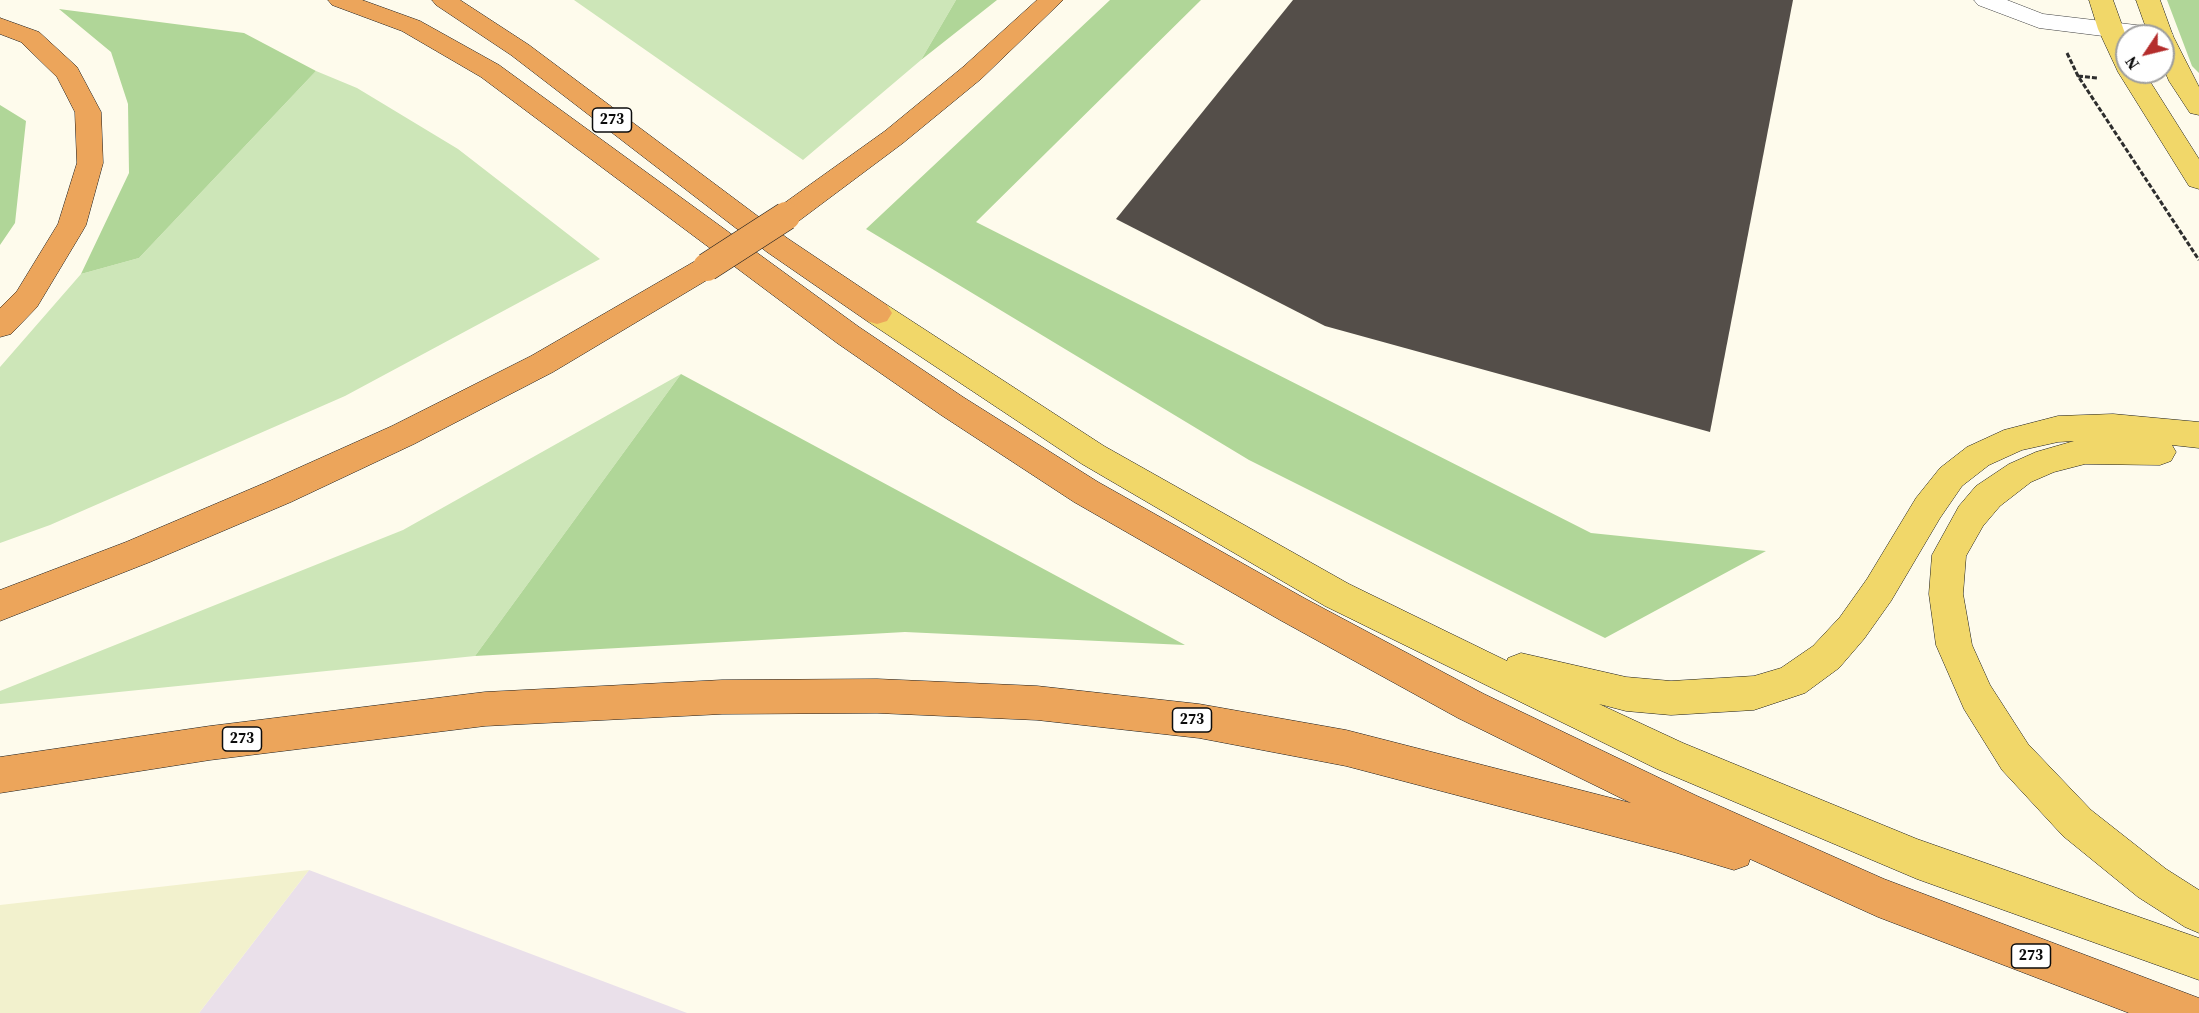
<!DOCTYPE html>
<html>
<head>
<meta charset="utf-8">
<style>
	body { margin:0 }
	#map { position:relative; width:2199px; height:1013px; overflow:hidden; background:#fefbec; font-family:"Source Serif 4",serif }
	canvas { display:block }
	.north { position:absolute; left:2115px; top:24px; width:60px; height:60px; box-sizing:border-box; background:#fff; border:2px solid #9e9e9e; border-radius:50%; rotate:235deg; font-size:16px; font-weight:700; line-height:24px; text-align:center; color:#0c0c0c }
	.north::after { content:''; display:block; margin:auto; width:21px; height:27px; background:#b42d2c; clip-path:polygon(50% 0,100% 100%,50% 72%,0 100%) }
</style>
</head>
<body>
<div id="map">
<canvas width="2199" height="1013"></canvas>
<div class="north">N</div>
</div>
<script>
const context = document.querySelector('canvas').getContext('2d');
context.lineJoin = 'round';
function fillPath(path, color) {
  context.fillStyle = color;
  context.fill(path, 'evenodd');
}
function shape(rows) {
  const path = new Path2D();
  for (const r of rows) {
    path.moveTo(r[0], r[1]);
    for (let i = 2; i < r.length; i += 2) path.lineTo(r[i], r[i + 1]);
  }
  return path;
}
function stroke(path, color, width, dash) {
  context.strokeStyle = color;
  context.lineWidth = width;
  context.lineCap = dash ? 'butt' : 'round';
  context.setLineDash(dash || []);
  context.stroke(path);
}
function write(font, color, halo, rows, align = 'center') {
  context.font = font + ' "Source Serif 4",serif';
  context.lineWidth = 6;
  context.setLineDash([]);
  context.textBaseline = 'middle';
  context.strokeStyle = halo;
  context.fillStyle = color;
  for (const [text, x, y, turn = 0] of rows) {
    context.save();
    context.translate(x, y);
    context.rotate((+turn || 0) * Math.PI / 180);
    context.textAlign = isNaN(turn) ? turn : align;
    if (halo) context.strokeText(text, 0, 0);
    context.fillText(text, 0, 0);
    context.restore();
  }
}
const industrial = shape([
	[309,870,687,1013,199,1013]
]);
const farmland = shape([
	[309,870,199,1013,0,1013,0,905]
]);
const green = shape([
	[574,0,956,0,921,60,803,160],
	[316,71,357,88,458,149,600,259,345,396,50,525,0,543,0,367,81,274,139,258],
	[681,374,475,656,0,704,0,691,403,530]
]);
const forest = shape([
	[956,0,997,0,921,60],
	[1110,0,1201,0,976,222,1591,533,1766,551,1605,638,1249,460,866,229],
	[2167,0,2199,0,2199,73,2192,66],
	[59,9,244,33,316,71,139,258,81,274,129,173,128,104,111,52],
	[0,105,26,121,15,223,0,245],
	[681,374,1185,645,905,632,475,656]
]);
const building = shape([
	[1293,0,1793,0,1710,432,1325,326,1116,219]
]);
const path = shape([
	[2067,53,2078,76,2199,260],
	[2078,76,2097,78]
]);
const minor = shape([
	[1974,0,2007,0,2043,14,2161,28,2170,30,2173,35,2170,40,2163,42,2163,36,2127,36,2127,39,2039,28,1978,5,1974,0]
]);
const major = shape([
	[2089,0,2113,0,2127,39,2127,72,2144,72,2199,159,2199,189,2189,186,2118,72,2098,29,2089,0],
	[2136,0,2160,0,2173,36,2199,87,2199,115,2190,113,2169,81,2163,67,2163,36,2149,36,2136,0],
	[877,302,887,305,1104,446,1349,584,1507,661,1508,658,1521,653,1626,677,1671,681,1754,676,1781,668,1813,646,1840,617,1867,579,1916,498,1940,468,1967,447,2004,430,2058,416,2113,414,2199,422,2199,448,2172,445,2176,452,2171,461,2160,465,2085,464,2054,472,2031,482,2000,506,1983,526,1966,556,1963,594,1972,645,1990,685,2028,744,2091,810,2166,869,2199,890,2199,933,2185,927,2138,897,2063,836,2002,770,1964,709,1936,645,1929,594,1932,555,1959,506,1976,486,2009,464,2036,452,2074,441,2058,442,2022,450,1989,465,1962,486,1940,518,1891,601,1864,639,1839,668,1805,693,1754,710,1671,715,1626,711,1599,704,1683,743,1917,839,2199,938,2199,980,1917,879,1657,769,1325,606,1082,464,867,321,862,313,867,305,877,302]
]);
const highway = shape([
	[328,0,362,0,420,21,499,65,859,327,963,397,1098,482,1304,598,1484,694,1697,796,1884,879,2199,998,2199,1013,2129,1013,1878,917,1750,859,1748,865,1734,870,1677,853,1346,766,1199,738,1037,720,877,713,722,714,485,726,210,760,0,793,0,757,210,726,485,692,722,680,877,679,1037,686,1199,704,1346,730,1631,803,1458,718,1280,620,1074,502,941,415,837,343,481,77,402,31,332,5,328,0],
	[432,0,460,0,529,45,787,238,887,305,892,313,887,321,877,324,867,321,767,252,511,55,436,5,432,0],
	[1037,0,1063,0,981,79,903,143,796,223,786,226,776,223,772,216,776,209,885,131,963,67,1037,0],
	[0,18,39,32,77,67,101,112,103,163,86,225,82,232,37,307,11,334,0,337,0,308,17,291,58,224,77,163,75,112,57,77,21,42,0,34,0,18],
	[707,257,717,260,721,267,717,274,553,372,414,444,291,502,150,562,0,621,0,590,126,542,267,482,392,426,531,356,697,260,707,257]
]);
const highwayBridge = shape([
	[707,267,786,216]
]);
const shields = [
	[612,120,39],
	[1192,720,39],
	[242,739,39],
	[2031,956,39]
];
const shieldNames = [
	["273",612,120],
	["273",1192,720],
	["273",242,739],
	["273",2031,956]
];
fillPath(industrial, '#eae0ea');
fillPath(farmland, '#f2f1cd');
fillPath(green, '#cde6b8');
fillPath(forest, '#b0d698');
fillPath(building, '#544e49');
stroke(minor, '#3f3f3f', 1);
stroke(major, '#1d1d1d', 1);
stroke(highway, '#1d1d1d', 1);
stroke(path, '#2e2e2e', 3, [5, 2]);
fillPath(minor, '#fff');
fillPath(major, '#f1d769');
fillPath(highway, '#eca55b');
stroke(highwayBridge, '#1d1d1d', 29, []);
stroke(highwayBridge, '#eca55b', 28);
for (const [x, y, w] of shields) {
  const box = new Path2D();
  box.roundRect(x - w / 2, y - 12, w, 24, 4.5);
  context.fillStyle = '#fff';
  context.fill(box);
  stroke(box, '#0c0c0c', 1.5);
}
write('bold 15px', '#0c0c0c', null, shieldNames);
</script>
</body>
</html>
